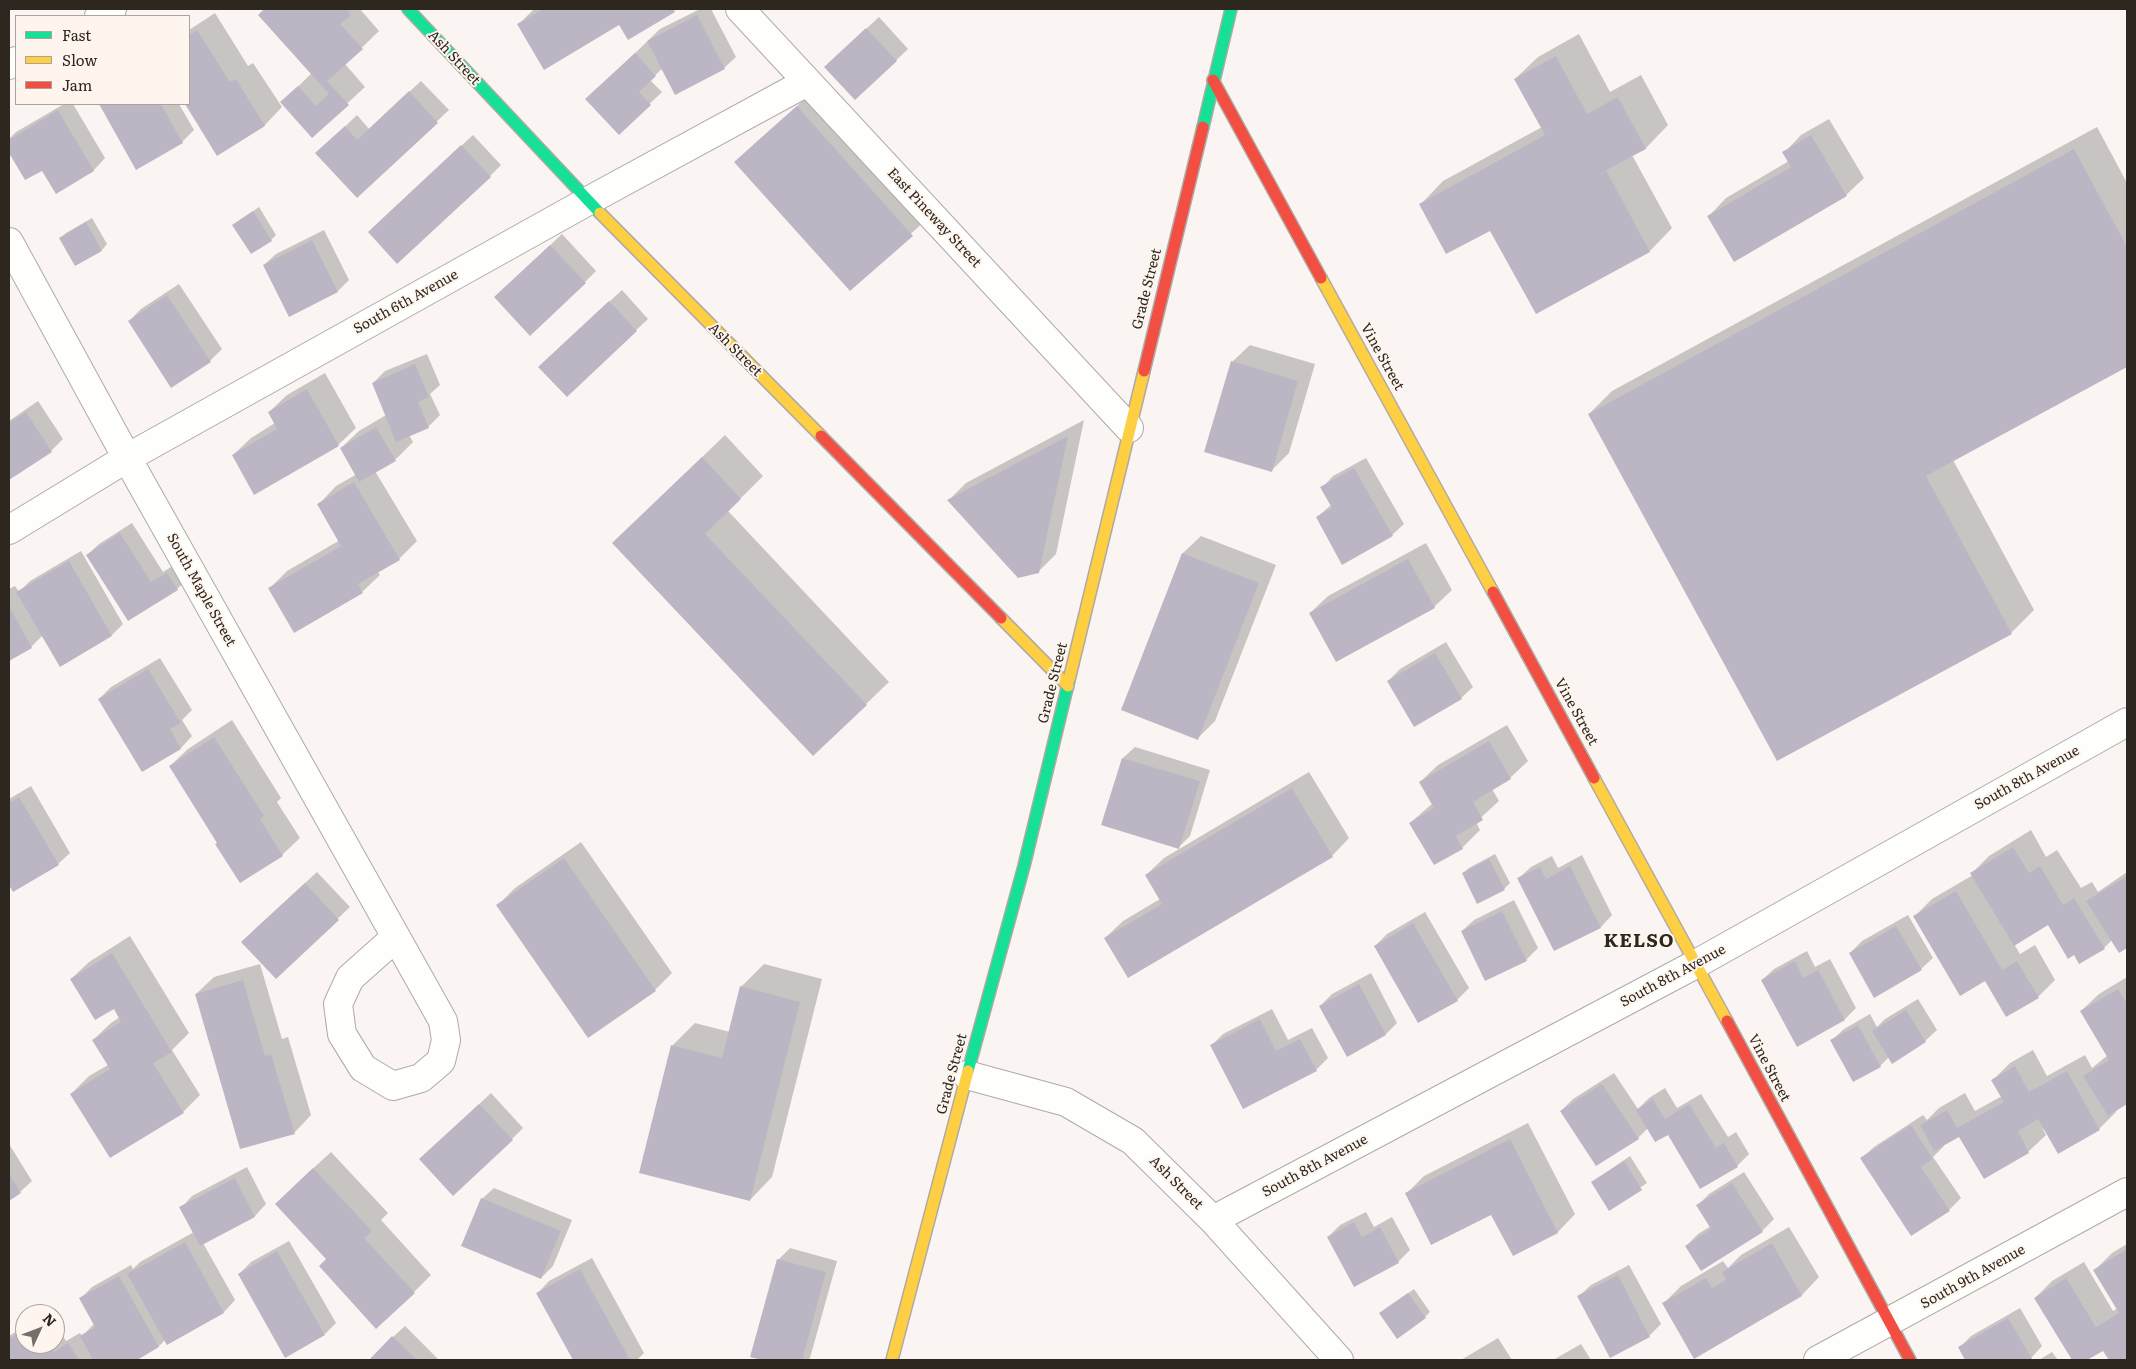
<!DOCTYPE html>
<html>
<head>
<meta charset="utf-8">
<style>
	body { margin:0 }
	#map { position:relative; width:2136px; height:1369px; overflow:hidden; background:#faf5f2; font-family:Literata,serif }
	canvas { display:block }
	.frame { position:absolute; inset:0; border:10px solid #2e2720; pointer-events:none }
	.legend { position:absolute; left:15px; top:15px; width:175px; height:90px; box-sizing:border-box; background:#fdf5ee; border:1px solid #aaa39c; margin:0; padding:6px 9px; list-style:none; font-size:15px; color:#2e2720 }
	.legend li { display:flex; align-items:center; gap:10px; height:25px }
	.legend b { width:25px; border:1px solid #aaa39c }
	.north { position:absolute; left:15px; top:1304px; width:50px; height:50px; box-sizing:border-box; background:#fdf5ee; border:1px solid #aaa39c; border-radius:50%; rotate:47deg; font-size:14px; font-weight:700; line-height:20px; text-align:center; color:#2e2720 }
	.north::after { content:''; display:block; margin:auto; width:18px; height:22px; background:#756f6a; clip-path:polygon(50% 0,100% 100%,50% 72%,0 100%) }
</style>
</head>
<body>
<div id="map">
<canvas width="2136" height="1369"></canvas>
<div class="frame"></div>
<ul class="legend">
<li><b style="height:6px;background:#16e098"></b>Fast</li>
<li><b style="height:6px;background:#ffcf43"></b>Slow</li>
<li><b style="height:6px;background:#f24e42"></b>Jam</li>
</ul>
<div class="north">N</div>
</div>
<script>
const context = document.querySelector('canvas').getContext('2d');
context.lineJoin = 'round';
function fillPath(path, color) {
  context.fillStyle = color;
  context.fill(path, 'evenodd');
}
function shape(rows) {
  const path = new Path2D();
  for (const r of rows) {
    path.moveTo(r[0], r[1]);
    for (let i = 2; i < r.length; i += 2) path.lineTo(r[i], r[i + 1]);
  }
  return path;
}
function stroke(path, color, width, dash) {
  context.strokeStyle = color;
  context.lineWidth = width;
  context.lineCap = dash ? 'butt' : 'round';
  context.setLineDash(dash || []);
  context.stroke(path);
}
function write(font, color, halo, rows, align = 'center') {
  context.font = font + ' Literata,serif';
  context.lineWidth = 4;
  context.setLineDash([]);
  context.textBaseline = 'middle';
  context.strokeStyle = halo;
  context.fillStyle = color;
  for (const [text, x, y, turn = 0] of rows) {
    context.save();
    context.translate(x, y);
    context.rotate((+turn || 0) * Math.PI / 180);
    context.textAlign = isNaN(turn) ? turn : align;
    if (halo) context.strokeText(text, 0, 0);
    context.fillText(text, 0, 0);
    context.restore();
  }
}
const shadow = shape([
	[266,9,360,9,379,31,345,64,365,87,312,136,282,102,312,73,260,15],
	[534,9,677,9,674,11,519,24],
	[700,9,711,9,736,57,724,68,663,68,650,80,662,92,619,133,599,88,660,29],
	[215,13,248,66,253,63,282,107,265,125,218,154,186,104,189,104,189,30],
	[879,17,908,49,855,99,838,55],
	[1579,34,1610,92,1641,75,1668,125,1646,148,1632,155,1672,228,1650,251,1537,313,1490,229,1421,204,1443,181,1542,127,1515,79,1538,57],
	[421,81,449,110,357,196,329,142,357,115,369,129],
	[815,90,929,217,850,290,753,145],
	[64,104,73,104,105,158,94,170,56,193,42,169,26,179,9,150,9,139,16,132],
	[100,104,179,104,194,130,182,142,137,168],
	[1829,119,1864,178,1846,195,1709,216,1726,198,1789,161,1784,153,1801,135],
	[2097,127,2127,183,2127,365,1953,460,2034,610,2011,633,1778,760,1589,414,1612,391],
	[473,135,501,165,490,176,381,220],
	[259,207,276,235,271,240,233,225],
	[92,218,107,244,102,250,76,264,61,238,66,233],
	[324,230,349,280,338,291,264,265,276,254],
	[562,234,596,271,585,282,507,286],
	[179,284,222,349,210,361,129,321,141,309],
	[622,290,648,319,567,395,552,355],
	[1250,345,1315,364,1289,453,1271,471,1232,362],
	[427,354,440,385,430,394,440,415,428,427,409,435,413,442,395,460,375,471,417,541,399,559,377,571,380,575,362,592,270,588,287,571,340,540,319,504,336,486,357,474,341,448,359,431,386,415,373,383,385,371],
	[325,373,356,428,338,445,233,455,251,438,275,423,269,412,287,395],
	[38,401,63,439,51,451,9,478,9,421],
	[1084,420,1056,554,1038,572,949,500,966,483],
	[725,435,763,476,728,511,889,682,866,704,613,543],
	[1366,458,1404,524,1392,535,1317,517,1331,505,1322,488,1333,476],
	[132,523,163,572,179,562,189,578,177,589,128,620,87,555,99,544],
	[1201,536,1276,565,1215,721,1198,738,1123,709,1183,553],
	[1426,543,1452,590,1434,607,1310,613,1328,596],
	[81,551,123,624,112,635,43,635,31,647,9,659,9,589,15,586,19,592,30,581],
	[1446,642,1473,687,1461,698,1388,681,1400,669],
	[160,658,192,710,182,720,192,736,181,748,142,771,99,699,111,687],
	[232,720,281,798,277,802,300,838,282,855,219,842,170,766,188,749],
	[1507,725,1528,761,1510,778,1492,789,1499,801,1476,822,1480,830,1462,848,1434,864,1410,823,1433,803,1420,782,1438,765],
	[1135,747,1210,770,1190,836,1178,848,1123,758],
	[1309,772,1349,838,1332,856,1105,938,1123,921,1160,899,1146,875,1164,858],
	[31,786,70,853,58,864,13,890,9,883,9,799],
	[2031,830,2046,857,2057,850,2081,888,2092,882,2098,892,2127,872,2127,947,2119,952,2112,940,2104,948,2075,954,2049,923,2014,944,2020,954,2035,945,2055,980,2038,997,1985,980,1914,917,1932,899,1973,875,1972,873,1989,856],
	[581,842,672,973,655,990,498,905,515,888],
	[1495,854,1510,883,1504,889,1463,873,1469,868],
	[1582,855,1612,915,1601,927,1555,949,1519,878,1531,867,1552,856,1558,868],
	[317,872,350,907,276,977,254,930],
	[1514,900,1538,948,1526,960,1462,931,1474,920],
	[1425,912,1469,988,1457,1000,1375,946,1387,934],
	[1908,915,1933,958,1921,969,1850,953,1862,941],
	[130,936,189,1033,172,1050,200,1095,183,1112,71,1094,89,1076,108,1065,93,1040,111,1023,120,1017,114,1008,71,979,89,962],
	[1807,951,1815,967,1830,959,1856,1008,1845,1019,1798,1045,1762,980,1774,969],
	[260,964,282,1039,288,1037,311,1115,294,1133,196,994,214,977],
	[764,964,822,979,772,1177,750,1200,672,1046,695,1023,730,1032,741,987],
	[1371,973,1397,1023,1386,1034,1347,1055,1320,1006,1332,994],
	[2127,977,2127,1103,2115,1110,2116,1112,2099,1129,2045,1128,2043,1129,2046,1135,2028,1152,1960,1136,1943,1145,1944,1146,1933,1157,1961,1198,1949,1210,1862,1158,1874,1147,1923,1115,1927,1120,1939,1108,1965,1093,1975,1111,2002,1096,1993,1080,2010,1063,2033,1050,2047,1076,2085,1055,2092,1068,2108,1055,2081,1011,2099,994],
	[1918,999,1937,1030,1925,1041,1889,1057,1880,1066,1832,1040,1844,1029,1870,1014,1877,1027,1885,1019],
	[1272,1009,1288,1040,1312,1028,1328,1058,1316,1070,1212,1045,1223,1034],
	[1614,1073,1638,1109,1649,1098,1665,1088,1677,1108,1701,1094,1728,1137,1736,1132,1749,1154,1737,1166,1668,1133,1648,1128,1638,1138,1561,1111,1573,1099],
	[491,1093,523,1128,512,1139,433,1148],
	[1528,1123,1575,1214,1558,1232,1513,1254,1492,1213,1406,1194,1424,1176],
	[9,1144,32,1181,20,1192,9,1199],
	[331,1152,388,1213,381,1220,431,1275,414,1292,328,1259,294,1186],
	[1630,1156,1647,1183,1609,1209,1592,1182],
	[247,1167,266,1204,255,1216,203,1243,235,1300,224,1312,167,1343,165,1340,159,1346,134,1360,9,1360,9,1336,25,1326,25,1344,55,1344,55,1323,66,1341,80,1333,82,1336,94,1324,80,1299,92,1287,131,1265,133,1269,140,1262,194,1232,181,1208,192,1196],
	[1744,1172,1774,1219,1762,1231,1686,1246,1698,1234,1711,1226,1698,1205,1709,1194],
	[494,1188,572,1220,553,1266,541,1278,482,1199],
	[1366,1212,1374,1227,1392,1217,1410,1250,1398,1262,1354,1285,1328,1237,1340,1225],
	[1789,1227,1819,1277,1802,1295,1695,1357,1664,1303,1681,1286,1723,1261,1728,1268,1741,1255],
	[289,1241,336,1323,325,1334,239,1274,251,1262],
	[2127,1244,2127,1360,2110,1360,2103,1349,2085,1360,2073,1360,2035,1298,2052,1281,2084,1262,2113,1311,2118,1308,2095,1270,2112,1253],
	[790,1248,837,1261,810,1358,808,1360,767,1360,751,1356,778,1260],
	[592,1258,644,1353,637,1360,575,1360,538,1293,549,1281],
	[1629,1265,1661,1324,1649,1336,1579,1296,1591,1285],
	[1414,1289,1430,1312,1425,1317,1387,1308],
	[2020,1308,2042,1346,2031,1358,2027,1360,1966,1360,1959,1348,1971,1336],
	[405,1326,439,1360,371,1360,393,1337],
	[1498,1338,1512,1360,1461,1360],
	[1581,1344,1591,1360,1553,1360],
	[2052,1352,2058,1360,2039,1360]
]);
const building = shape([
	[264,9,346,9,351,15,340,24,363,49,327,81,349,105,312,138,280,102,298,86,316,106,329,94,258,15],
	[543,9,673,9,675,12,628,40,619,25,544,70,517,24],
	[697,15,725,69,675,95,647,41],
	[866,28,897,61,855,100,824,67],
	[197,30,230,82,236,79,265,126,217,156,185,104,189,104,189,35],
	[635,53,656,76,639,92,651,105,619,135,585,99],
	[1556,56,1587,114,1618,97,1646,149,1606,170,1650,252,1536,314,1490,231,1446,254,1419,204,1545,135,1514,79],
	[409,91,438,123,357,198,315,153,345,126,357,140],
	[99,104,161,104,183,143,136,170],
	[797,106,913,236,850,291,734,162],
	[58,110,94,171,56,194,42,171,25,180,9,153,9,140],
	[1811,135,1847,196,1734,262,1707,216,1791,167,1782,152],
	[461,145,491,177,397,264,368,232],
	[2074,149,2127,247,2127,367,1926,476,2012,634,1777,761,1588,414],
	[253,211,272,241,251,254,232,225],
	[86,222,102,251,75,266,59,238],
	[312,240,338,292,289,317,263,265],
	[550,245,586,283,530,336,494,297],
	[167,295,211,362,171,388,128,321],
	[609,301,637,331,567,397,538,367],
	[1231,361,1298,381,1272,472,1204,452],
	[415,364,429,397,418,402,429,428,396,442,372,383],
	[307,389,339,446,254,495,232,455,277,429,268,412],
	[26,412,52,452,9,480,9,423],
	[376,427,396,461,359,482,340,448],
	[1068,436,1039,573,1018,578,947,500],
	[702,457,741,499,705,534,867,705,813,756,612,543],
	[1354,468,1393,536,1342,565,1316,517,1332,508,1320,487],
	[354,482,400,560,358,584,363,593,294,633,268,588,341,546,317,504],
	[120,533,151,582,167,573,178,590,128,621,86,555],
	[1182,553,1259,583,1198,740,1121,710],
	[1408,559,1435,608,1336,662,1309,613],
	[69,561,112,636,60,667,16,592],
	[9,606,32,648,9,661],
	[1435,653,1462,699,1414,727,1387,681],
	[148,669,181,723,170,729,181,749,142,772,98,699],
	[214,737,264,816,260,819,283,856,240,883,215,844,217,843,169,766],
	[1489,741,1511,779,1473,802,1483,820,1456,836,1463,849,1434,865,1409,823,1434,808,1419,782],
	[1122,758,1200,781,1179,849,1101,825],
	[1292,788,1333,857,1128,978,1104,938,1162,904,1145,875],
	[19,797,59,865,13,892,9,885,9,803],
	[2013,847,2029,873,2040,866,2063,905,2074,898,2105,949,2079,964,2074,955,2068,959,2048,925,2014,946,1970,873],
	[564,858,656,991,588,1038,496,905],
	[1489,859,1505,890,1477,904,1462,873],
	[1570,866,1601,928,1554,951,1517,878,1540,867,1546,879],
	[2127,876,2127,948,2119,953,2086,901],
	[305,883,339,920,276,979,241,942],
	[1956,891,2002,970,2017,961,2039,998,2006,1017,1985,981,1960,996,1913,916],
	[1502,911,1527,961,1485,981,1461,931],
	[1413,923,1458,1001,1418,1023,1374,946],
	[1896,926,1922,970,1874,998,1849,953],
	[112,953,172,1052,153,1063,184,1113,110,1158,70,1094,110,1069,92,1040,121,1022,114,1009,95,1020,70,979],
	[1795,961,1803,978,1818,970,1845,1020,1797,1047,1761,980],
	[243,980,265,1056,271,1054,295,1134,240,1149,195,994],
	[1359,984,1386,1035,1347,1057,1319,1006],
	[740,986,800,1002,750,1201,639,1173,671,1045,722,1058],
	[2118,989,2127,1004,2127,1104,2108,1116,2083,1076,2109,1060,2080,1011],
	[1906,1010,1926,1042,1892,1064,1872,1031],
	[1260,1019,1276,1051,1300,1039,1317,1071,1243,1109,1210,1045],
	[1858,1025,1881,1067,1853,1082,1830,1040],
	[2015,1066,2029,1092,2067,1071,2100,1130,2058,1154,2038,1119,2018,1131,2029,1153,1984,1179,1959,1137,1934,1151,1920,1125,1947,1110,1957,1128,2004,1102,1991,1080],
	[1602,1084,1639,1139,1596,1166,1560,1111],
	[1653,1099,1665,1119,1689,1104,1716,1148,1724,1143,1738,1167,1700,1189,1668,1135,1655,1142,1636,1110],
	[479,1104,513,1140,453,1196,419,1159],
	[1911,1125,1933,1159,1921,1167,1950,1211,1911,1236,1860,1158],
	[1510,1139,1558,1233,1513,1256,1491,1215,1431,1245,1405,1193],
	[1624,1161,1642,1190,1609,1211,1591,1182],
	[313,1168,372,1231,364,1238,415,1293,376,1329,319,1266,326,1259,275,1204],
	[9,1174,21,1193,9,1201],
	[235,1178,255,1217,200,1246,179,1207],
	[1732,1183,1763,1232,1701,1271,1685,1246,1711,1229,1696,1205],
	[481,1198,561,1231,541,1279,461,1246],
	[1354,1222,1362,1237,1380,1227,1399,1263,1354,1287,1327,1237],
	[185,1242,224,1313,167,1345,127,1274],
	[1772,1243,1802,1296,1694,1359,1662,1303,1706,1278,1712,1288,1726,1280,1722,1272],
	[2127,1249,2127,1360,2109,1360,2103,1351,2087,1360,2072,1360,2034,1298,2066,1278,2096,1327,2119,1313,2093,1270],
	[277,1251,325,1335,285,1358,238,1274],
	[777,1259,826,1272,802,1360,762,1360,750,1357],
	[580,1269,630,1360,573,1360,536,1293],
	[1618,1275,1650,1337,1610,1358,1577,1296],
	[119,1276,159,1347,137,1360,93,1360,80,1336,95,1327,79,1298],
	[1408,1293,1426,1318,1397,1339,1379,1313],
	[2008,1318,2032,1359,1965,1360,1958,1347],
	[25,1329,25,1344,49,1344,54,1352,68,1343,79,1360,9,1360,9,1339],
	[392,1336,417,1360,369,1360]
]);
const street = shape([
	[740,9,1129,428],
	[99,16,112,9],
	[9,65,16,61],
	[9,242,127,458,396,937,443,1021,446,1040,441,1061,421,1078,393,1086,363,1068,342,1034,338,1004,350,978,396,937],
	[9,530,127,458,588,201,807,82],
	[967,1075,1066,1102,1133,1141,1213,1220,1339,1360],
	[1213,1220,1696,964,2127,722],
	[1818,1360,2127,1192]
]);
const fast = shape([
	[408,9,600,213],
	[1203,127,1231,9],
	[968,1071,1024,866,1069,680]
]);
const slow = shape([
	[600,213,821,436],
	[1321,278,1493,592],
	[1001,618,1068,686],
	[1069,680,1144,371],
	[1594,778,1727,1021],
	[892,1360,968,1071]
]);
const jam = shape([
	[1213,80,1321,278],
	[1144,371,1203,127],
	[821,436,1001,618],
	[1493,592,1594,778],
	[1727,1021,1910,1360]
]);
const streetNames = [
	["Ash Street",454,58,47],
	["East Pineway Street",934,218,47],
	["Grade Street",1147,289,-76],
	["South 6th Avenue",406,302,-29],
	["Ash Street",735,350,45],
	["Vine Street",1382,357,61],
	["South Maple Street",201,590,61],
	["Grade Street",1053,683,-76],
	["Vine Street",1576,712,61],
	["South 8th Avenue",2027,778,-29],
	["South 8th Avenue",1673,976,-28],
	["Vine Street",1769,1068,62],
	["Grade Street",952,1074,-75],
	["South 8th Avenue",1315,1166,-28],
	["Ash Street",1176,1183,45],
	["South 9th Avenue",1973,1277,-29]
];
const districtNames = [
	["KELSO",1639,941]
];
fillPath(shadow, '#0003');
fillPath(building, '#bcb6c4');
stroke(street, '#afaaa5', 30);
stroke(fast, '#afaaa5', 14);
stroke(slow, '#afaaa5', 14);
stroke(jam, '#afaaa5', 14);
stroke(street, '#fefefd', 28);
stroke(fast, '#16e098', 11);
stroke(slow, '#ffcf43', 11);
stroke(jam, '#f24e42', 11);
write('14px', '#2e2720', '#fdf5ee', streetNames);
context.letterSpacing = '1px';
write('bold 19px', '#2e2720', '#fdf5ee', districtNames);
context.letterSpacing = '0px';
</script>
</body>
</html>
